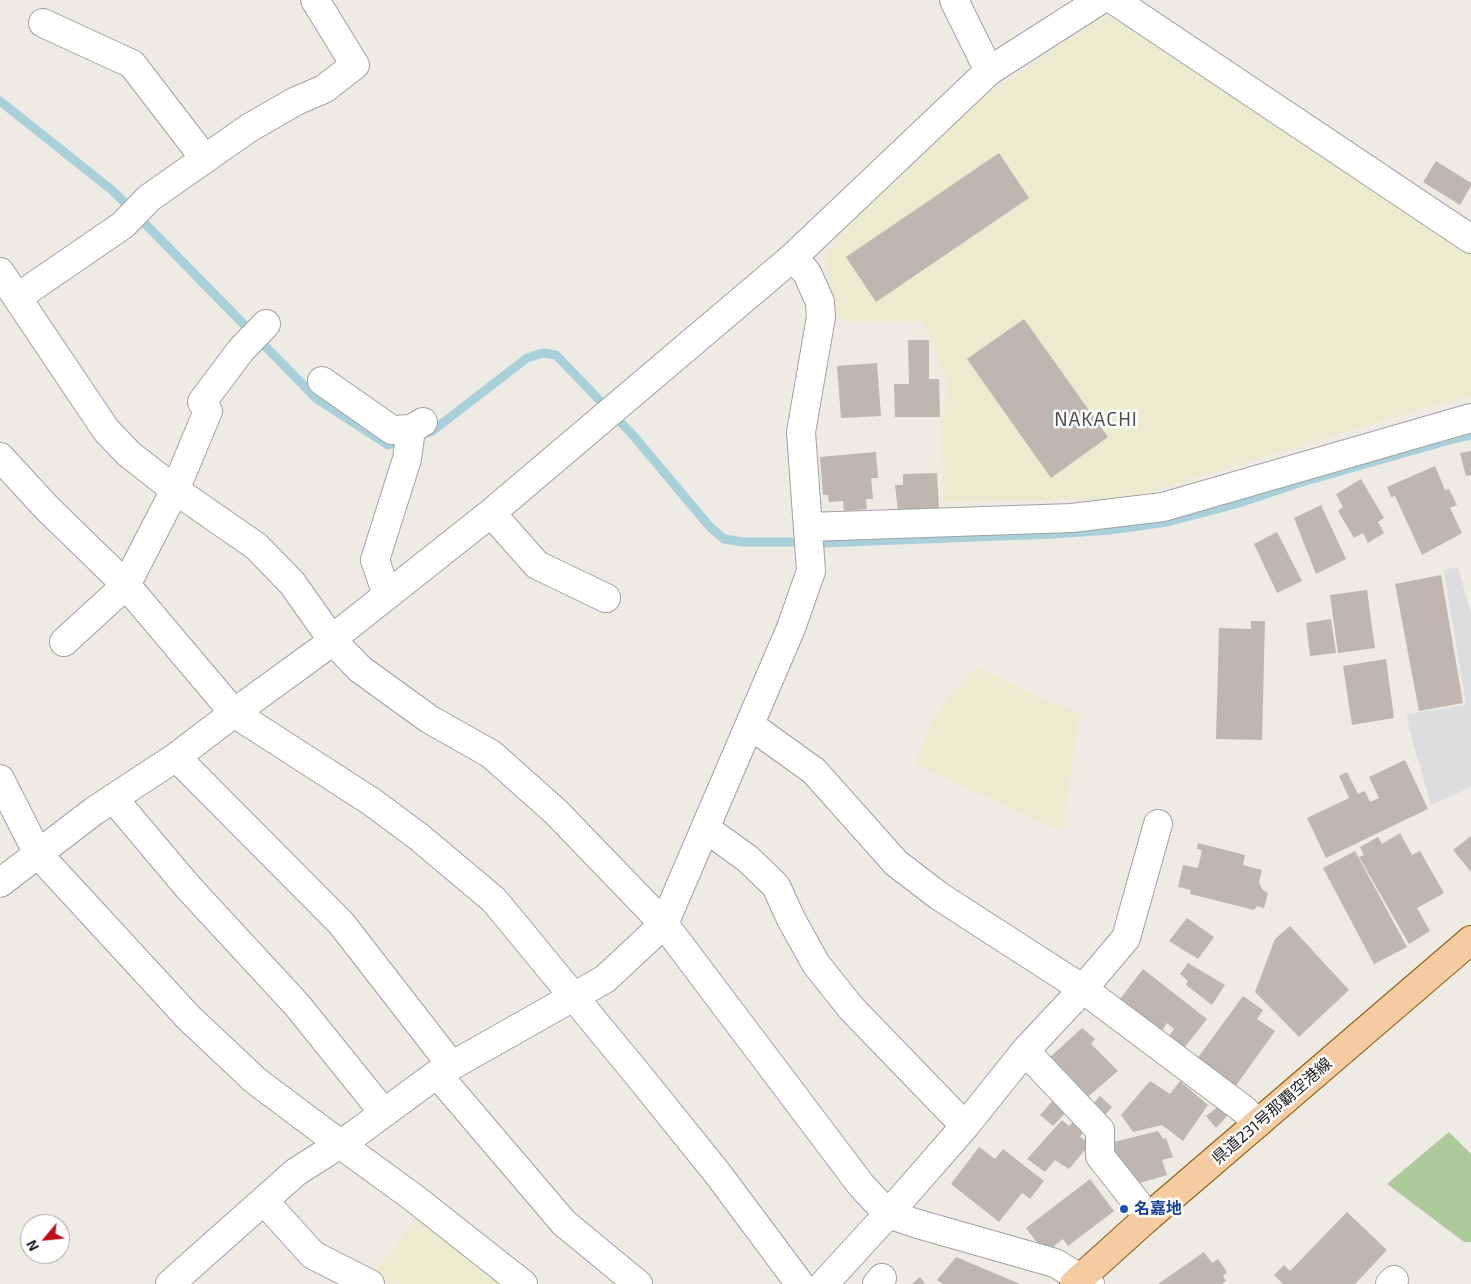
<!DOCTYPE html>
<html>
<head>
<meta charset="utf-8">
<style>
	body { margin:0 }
	#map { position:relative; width:1471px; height:1284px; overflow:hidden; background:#eeeae4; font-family:"Exo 2",sans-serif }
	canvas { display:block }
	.north { position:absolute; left:20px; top:1214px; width:50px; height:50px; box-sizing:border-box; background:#fff; border:1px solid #a5a5a5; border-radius:50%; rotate:242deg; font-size:14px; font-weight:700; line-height:20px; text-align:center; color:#1d1d1d }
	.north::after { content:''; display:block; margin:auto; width:18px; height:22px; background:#bd0e18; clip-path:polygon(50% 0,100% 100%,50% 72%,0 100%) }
</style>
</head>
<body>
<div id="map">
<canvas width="1471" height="1284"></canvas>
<div class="north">N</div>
</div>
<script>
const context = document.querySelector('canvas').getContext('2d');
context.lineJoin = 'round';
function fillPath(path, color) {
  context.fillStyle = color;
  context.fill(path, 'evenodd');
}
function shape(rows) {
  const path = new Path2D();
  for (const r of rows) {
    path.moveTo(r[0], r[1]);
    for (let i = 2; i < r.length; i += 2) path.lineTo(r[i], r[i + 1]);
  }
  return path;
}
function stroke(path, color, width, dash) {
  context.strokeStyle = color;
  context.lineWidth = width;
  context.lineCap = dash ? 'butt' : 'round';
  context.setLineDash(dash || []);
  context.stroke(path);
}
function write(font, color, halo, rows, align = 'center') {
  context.font = font + ' "Exo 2","Noto Sans JP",sans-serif';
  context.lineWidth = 5;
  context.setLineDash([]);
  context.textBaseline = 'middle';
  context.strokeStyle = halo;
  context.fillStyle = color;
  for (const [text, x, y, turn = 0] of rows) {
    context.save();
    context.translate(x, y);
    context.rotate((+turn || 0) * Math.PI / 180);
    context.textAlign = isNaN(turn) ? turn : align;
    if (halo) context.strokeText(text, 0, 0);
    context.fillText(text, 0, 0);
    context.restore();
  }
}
const farmland = shape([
	[1108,16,1116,19,1381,188,1468,248,1471,254,1471,397,1426,408,1143,494,1117,499,944,502,941,422,948,385,922,321,845,321,836,315,826,257,830,247,929,139,952,118,1098,19],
	[976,666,1038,698,1080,712,1062,832,915,764,935,715],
	[420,1216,505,1284,389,1284,373,1273]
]);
const forest = shape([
	[1449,1132,1471,1154,1471,1242,1464,1242,1387,1184]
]);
const parking = shape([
	[1458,567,1471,614,1471,787,1431,805,1409,728,1407,714,1466,705,1444,570]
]);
const stream = shape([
	[0,101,113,191,317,399,388,445,402,441],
	[424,434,431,432,527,358,543,353,556,355,631,433,710,527,724,539,743,542,798,542],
	[822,543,1053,534,1110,530,1167,522,1236,504,1302,482,1453,439,1471,435]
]);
const building = shape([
	[999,153,1029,198,876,302,846,257],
	[1436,161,1471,183,1471,186,1460,205,1423,182],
	[1024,319,1108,437,1051,478,967,359],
	[908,340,929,340,929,379,939,379,940,417,895,417,894,384,909,384],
	[877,363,881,416,841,418,837,366],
	[1471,451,1471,475,1466,476,1460,453],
	[876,452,878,478,871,478,873,499,866,499,867,509,844,511,843,501,829,502,828,495,823,495,820,457],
	[1435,466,1445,490,1449,489,1457,505,1450,508,1462,533,1422,555,1395,496,1391,497,1387,487],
	[937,473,939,509,898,511,895,485,903,485,903,474],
	[1361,479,1384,518,1378,522,1384,533,1368,543,1363,533,1354,538,1338,511,1343,507,1336,494],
	[1321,505,1346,559,1316,574,1294,518],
	[1277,532,1302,581,1277,593,1254,544],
	[1441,575,1463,703,1419,711,1395,584],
	[1367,590,1375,648,1338,653,1330,595],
	[1331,619,1336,653,1310,656,1306,623],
	[1251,621,1265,621,1262,740,1216,739,1219,628,1251,629],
	[1386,659,1394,718,1352,725,1343,666],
	[1405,760,1428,809,1326,858,1307,818,1349,798,1339,776,1347,772,1358,794,1365,791,1370,802,1379,798,1369,777],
	[1400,833,1412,855,1420,851,1444,893,1417,908,1430,931,1409,944,1359,857,1364,855,1360,847,1378,837,1382,844],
	[1471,836,1471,872,1453,850],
	[1198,843,1245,855,1243,865,1262,870,1259,882,1262,889,1268,893,1264,908,1257,906,1254,910,1190,894,1191,890,1178,887,1183,865,1198,868,1202,850,1197,849],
	[1355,851,1407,947,1374,964,1323,868],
	[1187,918,1214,937,1198,959,1169,941],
	[1290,926,1349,990,1299,1037,1255,992,1275,939],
	[1188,963,1225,985,1212,1005,1186,985,1188,981,1180,974],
	[1143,969,1207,1019,1181,1052,1166,1040,1174,1029,1167,1023,1161,1032,1120,999],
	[1243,996,1263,1010,1257,1019,1275,1031,1235,1087,1197,1059],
	[1082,1028,1095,1039,1091,1044,1118,1071,1084,1100,1047,1060],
	[1150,1081,1170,1094,1180,1081,1208,1105,1183,1141,1162,1125,1133,1132,1121,1115],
	[1100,1096,1112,1107,1101,1120,1089,1109],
	[1055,1098,1068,1110,1053,1126,1040,1115],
	[1220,1105,1230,1113,1216,1128,1206,1116],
	[1062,1120,1069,1126,1073,1122,1085,1130,1080,1137,1090,1144,1069,1169,1055,1160,1045,1172,1027,1159],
	[1158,1131,1163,1139,1166,1138,1173,1157,1162,1160,1167,1175,1133,1185,1119,1173,1110,1143],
	[979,1147,995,1159,1003,1149,1044,1181,1030,1199,1022,1193,999,1222,951,1184],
	[1090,1179,1114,1211,1068,1246,1063,1239,1045,1253,1026,1228],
	[1347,1212,1387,1250,1355,1284,1283,1284,1274,1275,1284,1265,1290,1271],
	[1204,1252,1212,1263,1218,1259,1227,1272,1223,1276,1226,1281,1222,1284,1158,1284],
	[956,1257,1020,1284,943,1284,937,1280],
	[920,1277,925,1284,912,1284]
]);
const minor = shape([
	[954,0,989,71],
	[1114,0,1471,239],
	[43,23,132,64,205,159],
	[0,272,106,430,129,454,175,490,256,546,292,583,333,641,360,669,429,719,491,754,556,812,664,924,861,1185,888,1214,918,1224,1055,1263,1090,1284],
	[18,297,123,225,149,198,249,128,296,101,324,89,355,65,315,0],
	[322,381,392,430,411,429,423,422],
	[0,457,47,508,126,585,234,713,372,802,419,837,494,900,639,1076,718,1174,800,1284],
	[491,513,537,565,606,598],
	[808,527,1072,518,1163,507,1471,418],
	[387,595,375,560,407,459,411,429],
	[342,631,491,513,793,257,989,71,1100,0],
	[64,642,126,585,175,490,208,411,202,402,241,350,266,324],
	[750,725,814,771,896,863,939,896,1083,989,1243,1109,1258,1123],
	[176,757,341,923,452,1066],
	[0,779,38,854,189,1018,256,1081,340,1144,414,1198,523,1284],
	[113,798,188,887,297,1005,384,1113],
	[705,828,748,859,776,886,791,919,816,964,851,1008,965,1126],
	[0,883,94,811,176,757,234,713,333,641],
	[1025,1051,1100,1130,1100,1156,1148,1217],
	[437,1074,564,1223,638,1284],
	[264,1201,313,1255,370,1284],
	[170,1284,296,1172,354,1135,437,1074,605,979,664,924,791,628,811,571,801,432,821,317,820,302,807,273,793,257],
	[824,1284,888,1214,965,1126,1025,1051,1083,989,1126,938,1158,824],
	[877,1284,882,1278],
	[1390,1284,1394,1280]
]);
const major = shape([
	[1074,1284,1145,1220,1471,940]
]);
const markers = [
	[1124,1209,5,"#1a4fb4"]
];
const streetNames = [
	["県道231号那覇空港線",1272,1111,-41]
];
const transitNames = [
	["名嘉地",1134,1209]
];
const quarterNames = [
	["NAKACHI",1096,420]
];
fillPath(farmland, '#ebebd0');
fillPath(forest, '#acca9c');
fillPath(parking, '#ddd');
stroke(stream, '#a7d0d9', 9);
fillPath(building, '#beb6b1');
stroke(minor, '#a1a1a1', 30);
stroke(major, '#8d5a0a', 30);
stroke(minor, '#fff', 28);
stroke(major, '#f5cca2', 28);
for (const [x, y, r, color] of markers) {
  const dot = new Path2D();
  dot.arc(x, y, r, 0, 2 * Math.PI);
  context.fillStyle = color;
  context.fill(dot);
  stroke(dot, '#fff', 2);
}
write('16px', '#1d1d1d', '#fff', streetNames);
write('bold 16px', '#164399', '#fff', transitNames, 'left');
context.letterSpacing = '1px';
write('19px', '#505050', '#fff', quarterNames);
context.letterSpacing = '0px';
</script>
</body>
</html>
